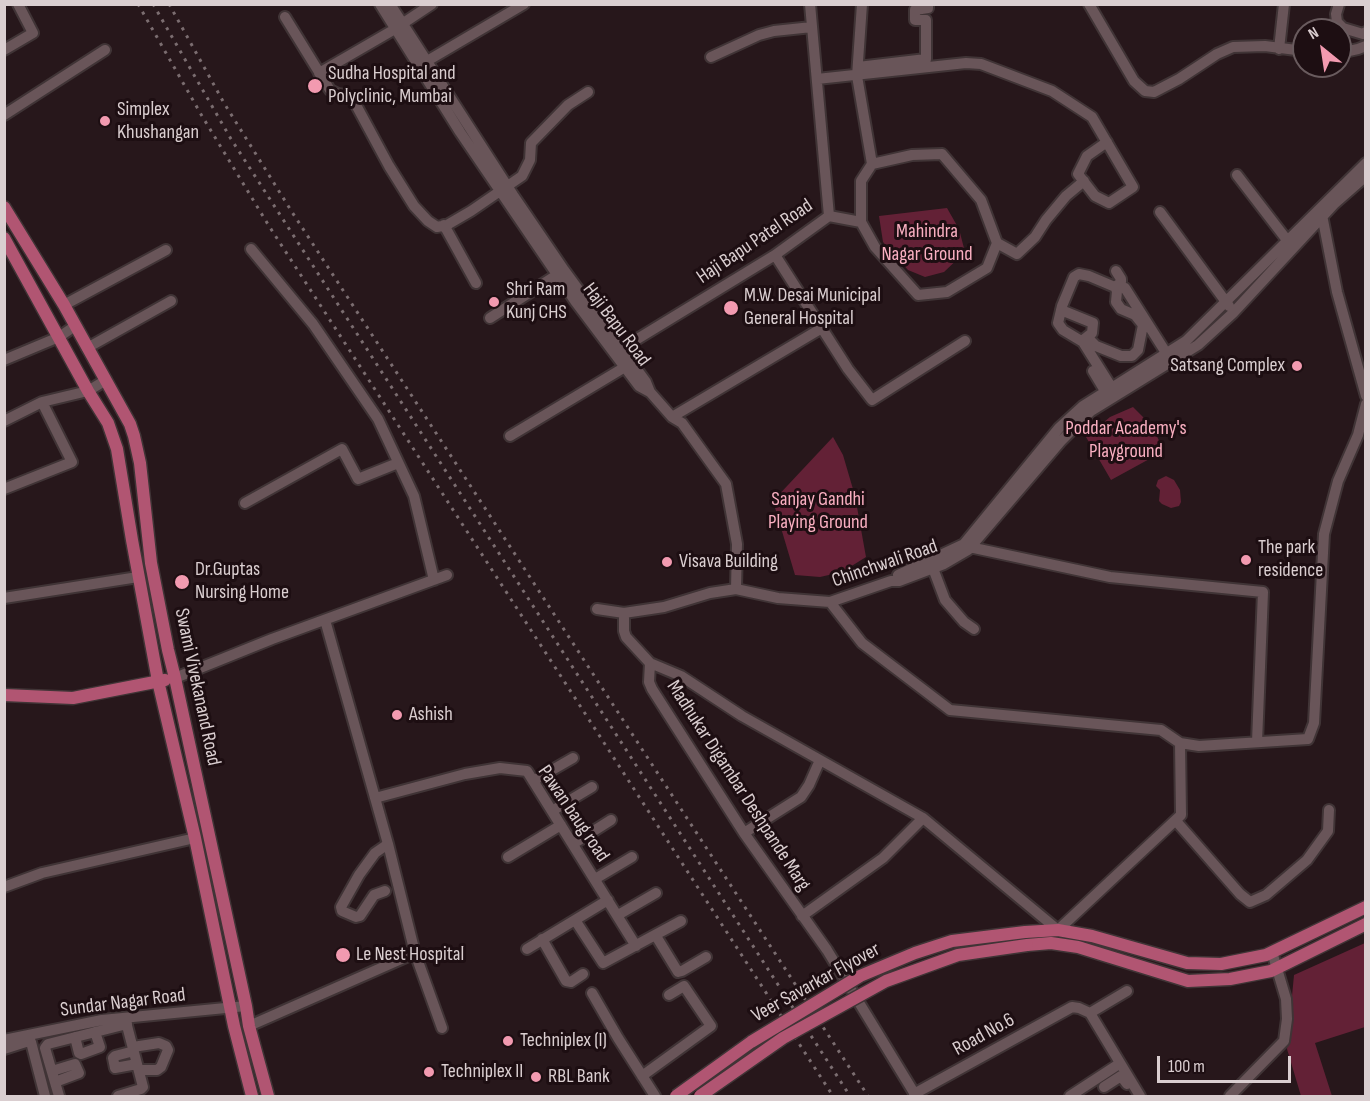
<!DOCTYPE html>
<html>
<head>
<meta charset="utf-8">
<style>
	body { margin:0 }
	#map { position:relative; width:1370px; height:1101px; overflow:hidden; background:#27171b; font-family:"Sofia Sans Condensed",sans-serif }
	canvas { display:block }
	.frame { position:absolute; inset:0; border:6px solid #daced0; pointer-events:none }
	.north { position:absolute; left:1292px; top:18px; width:60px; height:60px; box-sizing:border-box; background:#1d0e12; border:2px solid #695b5e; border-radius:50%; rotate:330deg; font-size:16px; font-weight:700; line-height:24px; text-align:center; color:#daced0 }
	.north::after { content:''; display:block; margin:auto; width:21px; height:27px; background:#f29ab0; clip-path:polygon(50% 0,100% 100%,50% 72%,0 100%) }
	.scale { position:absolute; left:1157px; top:1056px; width:134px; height:27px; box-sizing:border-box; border:3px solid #daced0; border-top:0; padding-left:8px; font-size:18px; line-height:21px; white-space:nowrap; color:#daced0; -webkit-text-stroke:4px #1d0e12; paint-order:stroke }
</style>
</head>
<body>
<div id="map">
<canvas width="1370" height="1101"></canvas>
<div class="frame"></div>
<div class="north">N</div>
<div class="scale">100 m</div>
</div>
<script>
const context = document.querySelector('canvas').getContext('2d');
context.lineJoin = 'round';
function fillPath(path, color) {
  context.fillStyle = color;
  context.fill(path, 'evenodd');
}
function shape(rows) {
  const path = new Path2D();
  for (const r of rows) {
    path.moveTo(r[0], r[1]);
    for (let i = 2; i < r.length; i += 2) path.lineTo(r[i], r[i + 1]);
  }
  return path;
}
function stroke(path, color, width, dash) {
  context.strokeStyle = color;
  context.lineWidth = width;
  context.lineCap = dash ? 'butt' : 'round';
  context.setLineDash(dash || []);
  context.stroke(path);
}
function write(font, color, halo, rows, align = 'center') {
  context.font = font + ' "Sofia Sans Condensed",sans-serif';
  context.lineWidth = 6;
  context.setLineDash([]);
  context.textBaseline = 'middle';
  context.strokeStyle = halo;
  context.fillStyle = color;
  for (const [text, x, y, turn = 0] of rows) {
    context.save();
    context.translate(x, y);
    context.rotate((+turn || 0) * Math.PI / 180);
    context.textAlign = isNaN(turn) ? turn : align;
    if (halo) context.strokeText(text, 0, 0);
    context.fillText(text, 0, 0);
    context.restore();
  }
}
const green = shape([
	[947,208,959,229,965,252,944,272,925,277,908,270,883,242,879,216],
	[1133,407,1152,426,1164,451,1111,480,1086,437,1110,417],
	[833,437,843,455,855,496,866,557,842,572,820,577,795,575,773,501],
	[1166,476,1174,480,1180,490,1181,502,1179,506,1171,508,1162,504,1159,501,1160,490,1156,486,1158,480],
	[1365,943,1365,1027,1315,1043,1332,1096,1301,1096,1287,1049,1294,975]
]);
const minor = shape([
	[380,4,460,132,575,301,639,386,650,392,646,382,564,270,513,195,390,4],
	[862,4,857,76,872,164],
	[1089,4,1134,81,1145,91,1154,92,1179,79,1217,54,1233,47,1265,46,1304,51],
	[1339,4,1336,14,1337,22,1343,28,1363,34,1366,32],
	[285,17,330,90,338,94,349,96,355,103,389,166,414,206,428,221,437,227,447,225,471,211,522,176,530,160,531,143,568,105,588,92],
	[402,24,432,4],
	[1324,30,1337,22],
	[1279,49,1284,4],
	[4,50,33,33,18,4],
	[1340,53,1358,49,1366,46],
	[711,57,759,35,774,31,812,27],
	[422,64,524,4],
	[858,67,926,59,926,20,915,20,915,10,928,8,928,4],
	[319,73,395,29],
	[817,79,966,63,981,64,1052,91,1092,117,1133,187,1109,203,1095,196,1078,174,1087,156,1107,142],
	[4,115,105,50],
	[942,154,981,200,997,243,987,268,947,292,918,295,875,247,861,222,861,181,872,164,912,155,942,154],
	[1237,175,1290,244],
	[1160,212,1229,306],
	[1322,215,1337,292,1366,396],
	[829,216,861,222],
	[444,225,476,283],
	[997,243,1017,254,1035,237,1046,220,1066,196,1084,181],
	[251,249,313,324,378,419,414,496,434,580],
	[775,255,848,369,872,400,965,341],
	[1115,287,1121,282,1121,279,1116,271],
	[1125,288,1170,359],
	[64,305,166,250],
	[1061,310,1093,323,1092,333,1082,341],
	[490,318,563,271],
	[1091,341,1096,346,1121,356,1132,356,1138,350,1143,325,1135,315,1121,309,1116,302,1117,291,1115,287,1089,276,1079,274,1074,277,1062,306,1058,323,1063,330,1083,342,1115,393],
	[87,348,171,301],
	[616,352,775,255,829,216,810,4],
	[4,360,59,337,75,326],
	[1093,371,1108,396],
	[650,392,672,417,682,423,726,484,737,544,736,589],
	[672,417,822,328],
	[4,421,42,402,88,391,106,380],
	[510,436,625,367],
	[4,489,72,462,42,402],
	[245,503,342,449,358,479,398,463],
	[968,544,974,548,1110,577,1263,592,1257,742],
	[931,563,945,600,964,622,974,629],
	[898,575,964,544,1059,428,1083,406,1186,341,1366,163],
	[4,598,138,577],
	[830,602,862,643,950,710,1161,730,1180,743,1199,746,1308,739,1314,723,1324,534,1338,481,1358,435,1366,404],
	[597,609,624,613],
	[325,620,388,844,415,953,442,1028],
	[650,663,649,682,652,689,744,833,827,950,916,1096],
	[175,678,272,639,447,575],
	[1180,743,1181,815,1058,930,923,818,742,716,681,676,650,663,626,637,624,631,624,613,664,607,710,593,736,589,778,598,830,602,891,581,899,581,944,564,968,550,1061,441,1091,411,1198,345,1233,313,1334,204,1366,176],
	[533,781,573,758],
	[375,798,465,774,500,768,527,771,636,946],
	[552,811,592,787],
	[1176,821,1240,894,1250,902,1266,895,1307,860,1328,831,1329,810],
	[744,833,801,797,809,785,820,760],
	[573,844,611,820],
	[508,857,561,825],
	[595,879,632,857],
	[4,887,42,873,195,838],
	[385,891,374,895,360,916,356,917,342,911,341,907,359,875,375,853,388,844],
	[618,915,656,893],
	[802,916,883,858,923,818],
	[575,920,603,963,681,921],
	[656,936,678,972,682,971,706,957],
	[542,939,566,981,571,982,583,974],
	[527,949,608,900],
	[592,993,618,1038,655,1096],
	[1090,1013,1127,991],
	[249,1026,415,953],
	[75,1037,79,1053,81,1054,100,1047,95,1032],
	[4,1040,102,1020,246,1006],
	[133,1047,159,1043,166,1046,168,1050,161,1067,157,1070,139,1070],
	[4,1049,29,1041,31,1042,45,1096],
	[134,1051,115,1056,113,1058,115,1068,137,1064],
	[52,1071,75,1064,79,1073,55,1082],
	[642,1076,711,1026,684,986,669,995],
	[1104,1087,1121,1076,1127,1084],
	[914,1094,1072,1007,1079,1008,1090,1013,1140,1096],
	[59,1096,45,1048,48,1044,127,1024],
	[118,1096,141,1089,143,1087,125,1018],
	[1070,1096,1119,1064],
	[1230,1096,1284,1041,1287,1019,1286,999,1272,952]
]);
const major = shape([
	[4,207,64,305,130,424,134,436,140,463,151,563,168,650,175,678,246,1006,249,1026,268,1096],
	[4,238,88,391,108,423,117,449,132,540,158,681,195,838,234,1026,252,1096],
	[4,695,73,698,165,680],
	[1025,932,1058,930,1092,936,1187,963,1221,964,1266,955,1366,907],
	[1027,945,1051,943,1078,947,1188,981,1230,979,1271,971,1366,924]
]);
const rail = shape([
	[138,4,202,116,269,226,833,1096],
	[153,4,231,139,850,1096],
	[169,4,224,103,292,212,868,1096]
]);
const majorBridge = shape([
	[676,1096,751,1042,860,976,915,953,952,941,1025,932],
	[700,1096,783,1038,886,981,958,955,1027,945]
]);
const markers = [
	[315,86,8,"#f29ab0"],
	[105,121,6,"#f29ab0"],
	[494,302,6,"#f29ab0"],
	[731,308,8,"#f29ab0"],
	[1297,366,6,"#f29ab0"],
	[1246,560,6,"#f29ab0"],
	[667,562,6,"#f29ab0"],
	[182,582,8,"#f29ab0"],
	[397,715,6,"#f29ab0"],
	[343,955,8,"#f29ab0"],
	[508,1041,6,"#f29ab0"],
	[429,1072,6,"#f29ab0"],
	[536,1077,6,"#f29ab0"]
];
const poiNames = [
	["Sudha Hospital and",328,74],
	["Polyclinic, Mumbai",328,97],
	["Simplex",117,110],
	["Khushangan",117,133],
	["Shri Ram",506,290],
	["Kunj CHS",506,313],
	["M.W. Desai Municipal",744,296],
	["General Hospital",744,319],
	["Satsang Complex",1285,366,"right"],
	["The park",1258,548],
	["residence",1258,571],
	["Visava Building",679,562],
	["Dr.Guptas",195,570],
	["Nursing Home",195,593],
	["Ashish",409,715],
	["Le Nest Hospital",356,955],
	["Techniplex (I)",520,1041],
	["Techniplex II",441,1072],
	["RBL Bank",548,1077]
];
const parkNames = [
	["Mahindra",927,232],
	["Nagar Ground",927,255],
	["Poddar Academy's",1126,429],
	["Playground",1126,452],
	["Sanjay Gandhi",818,500],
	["Playing Ground",818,523]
];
const streetNames = [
	["Haji Bapu Patel Road",755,242,-34],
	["Haji Bapu Road",616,325,53],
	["Chinchwali Road",885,564,-19],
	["Swami Vivekanand Road",197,687,78],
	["Madhukar Digambar Deshpande Marg",738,786,57],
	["Pawan baug road",573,814,56],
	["Veer Savarkar Flyover",816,983,-29],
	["Sundar Nagar Road",123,1003,-7],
	["Road No.6",984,1035,-29]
];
fillPath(green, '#632136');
stroke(minor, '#403436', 14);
stroke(major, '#403436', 15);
stroke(minor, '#695559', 10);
stroke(major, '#b15572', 12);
stroke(rail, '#7b6d70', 3, [3, 6]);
stroke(majorBridge, '#403436', 15, []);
stroke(majorBridge, '#b15572', 12);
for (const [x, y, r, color] of markers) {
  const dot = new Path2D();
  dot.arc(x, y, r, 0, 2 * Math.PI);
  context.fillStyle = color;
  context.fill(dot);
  stroke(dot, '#1d0e12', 2);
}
write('20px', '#daced0', '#1d0e12', poiNames, 'left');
write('20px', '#faafc1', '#1d0e12', parkNames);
write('20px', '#daced0', '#1d0e12', streetNames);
</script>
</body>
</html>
